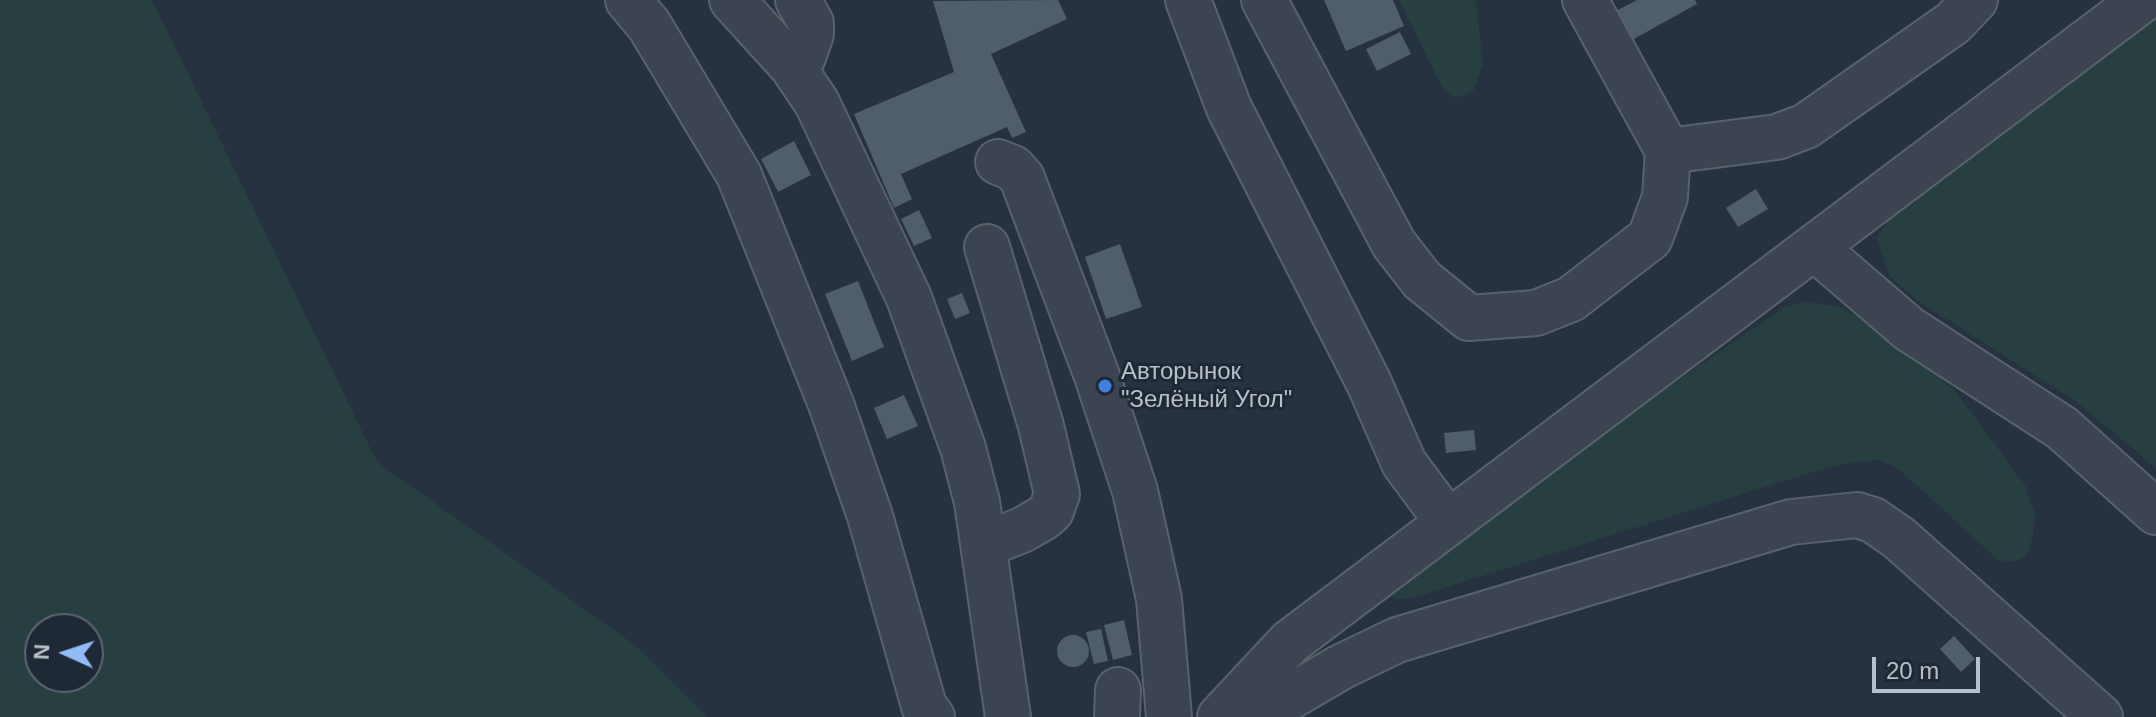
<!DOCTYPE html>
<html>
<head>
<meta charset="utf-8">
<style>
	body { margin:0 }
	#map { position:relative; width:2156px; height:717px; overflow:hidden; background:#263240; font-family:Helvetica,sans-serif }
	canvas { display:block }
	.north { position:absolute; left:24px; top:613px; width:80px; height:80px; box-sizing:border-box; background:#1f2935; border:2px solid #5c6571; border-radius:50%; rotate:273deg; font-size:22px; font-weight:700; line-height:32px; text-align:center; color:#b7bfca }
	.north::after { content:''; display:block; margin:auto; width:28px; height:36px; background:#91bbf6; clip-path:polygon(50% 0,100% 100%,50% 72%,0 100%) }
	.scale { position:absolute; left:1872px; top:657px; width:108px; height:36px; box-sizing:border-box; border:4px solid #b7bfca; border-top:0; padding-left:10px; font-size:24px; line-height:28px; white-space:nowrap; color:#b7bfca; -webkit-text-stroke:6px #1f2935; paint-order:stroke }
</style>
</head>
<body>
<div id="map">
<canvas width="2156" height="717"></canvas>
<div class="north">N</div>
<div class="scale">20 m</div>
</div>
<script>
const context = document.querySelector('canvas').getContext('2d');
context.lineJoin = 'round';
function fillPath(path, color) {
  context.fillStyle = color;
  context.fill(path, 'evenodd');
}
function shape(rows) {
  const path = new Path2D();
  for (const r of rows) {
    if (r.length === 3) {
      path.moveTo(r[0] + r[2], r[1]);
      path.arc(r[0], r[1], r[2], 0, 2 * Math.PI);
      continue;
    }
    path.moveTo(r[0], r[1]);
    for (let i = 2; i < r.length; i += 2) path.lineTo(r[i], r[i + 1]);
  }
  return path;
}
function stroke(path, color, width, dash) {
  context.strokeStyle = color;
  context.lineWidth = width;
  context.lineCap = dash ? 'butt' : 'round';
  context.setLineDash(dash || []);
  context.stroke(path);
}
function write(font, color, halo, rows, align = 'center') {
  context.font = font + ' Helvetica,sans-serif';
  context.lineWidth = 6;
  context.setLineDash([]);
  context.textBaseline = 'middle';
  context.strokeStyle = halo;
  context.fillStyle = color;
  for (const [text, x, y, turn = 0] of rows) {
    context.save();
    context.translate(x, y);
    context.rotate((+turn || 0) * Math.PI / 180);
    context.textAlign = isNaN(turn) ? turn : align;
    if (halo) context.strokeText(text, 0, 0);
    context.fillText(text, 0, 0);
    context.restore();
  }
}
const green = shape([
	[0,0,152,0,377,462,639,648,708,717,0,717],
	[40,629,88,629,88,677,40,677],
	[1399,0,1476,0,1483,65,1473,91,1455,98,1443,89],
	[2156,17,2156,468,2075,401,1918,301,1890,277,1877,238,1889,219],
	[1806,301,1843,308,1876,326,1953,388,2025,485,2035,515,2033,536,2026,557,2011,562,1998,560,1901,471,1880,460,1852,462,1806,474,1412,598,1394,599,1386,593,1394,578,1784,307]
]);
const building = shape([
	[1058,0,1067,19,991,54,1026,132,1012,138,1007,127,901,174,912,199,894,208,854,114,954,72,933,1],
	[1324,0,1393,0,1404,26,1346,51],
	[1637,0,1695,0,1697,4,1632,40,1616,11],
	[1400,32,1411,54,1377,71,1366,49],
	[794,141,811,175,778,192,761,159],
	[1756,189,1768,209,1738,227,1726,208],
	[919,210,932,238,914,246,901,219],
	[1120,244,1142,307,1106,319,1085,257],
	[858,281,884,347,852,361,825,294],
	[962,293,970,313,955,319,947,299],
	[904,395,918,426,887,439,874,408],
	[1474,430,1476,450,1446,453,1444,433],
	[1124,620,1132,655,1113,660,1104,625],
	[1101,629,1108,661,1094,664,1086,632],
	[1073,651,16],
	[1954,636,1975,659,1961,672,1940,649]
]);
const minor = shape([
	[628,0,649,25,739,175,831,404,870,516,924,706,932,717],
	[732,0,792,66,817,103,909,298,963,448,977,502,1008,717],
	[1188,0,1229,108,1369,383,1404,463,1447,521],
	[1264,0,1394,244,1422,280,1469,318,1536,313,1571,299,1650,238,1665,197,1668,151,1585,0],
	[792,66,803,57,811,34,811,23,798,0],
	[1668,151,1777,137,1806,126,1953,23,1975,0],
	[998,162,1013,168,1022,178,1097,376,1135,491,1159,599,1169,717],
	[1816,249,1909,329,2062,428,2156,512],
	[984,545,1022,530,1043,518,1051,511,1057,494,1041,426,987,247],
	[1247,688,1266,711,1341,667,1397,640,1791,522,1857,515,1873,520,1899,538,2100,717],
	[1117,717,1118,690],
	[1220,717,1290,642,2142,0]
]);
const markers = [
	[1105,386,8,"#3f7fe0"]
];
const poiNames = [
	["Авторынок",1121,372],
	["\"Зелёный Угол\"",1121,400]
];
fillPath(green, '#283f41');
fillPath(building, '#505d6b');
stroke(minor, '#58626d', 48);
stroke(minor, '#3b4450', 44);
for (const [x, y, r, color] of markers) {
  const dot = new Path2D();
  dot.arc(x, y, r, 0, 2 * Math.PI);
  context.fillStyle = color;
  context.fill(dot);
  stroke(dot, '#1f2935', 3);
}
write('24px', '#b7bfca', '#1f2935', poiNames, 'left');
</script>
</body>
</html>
